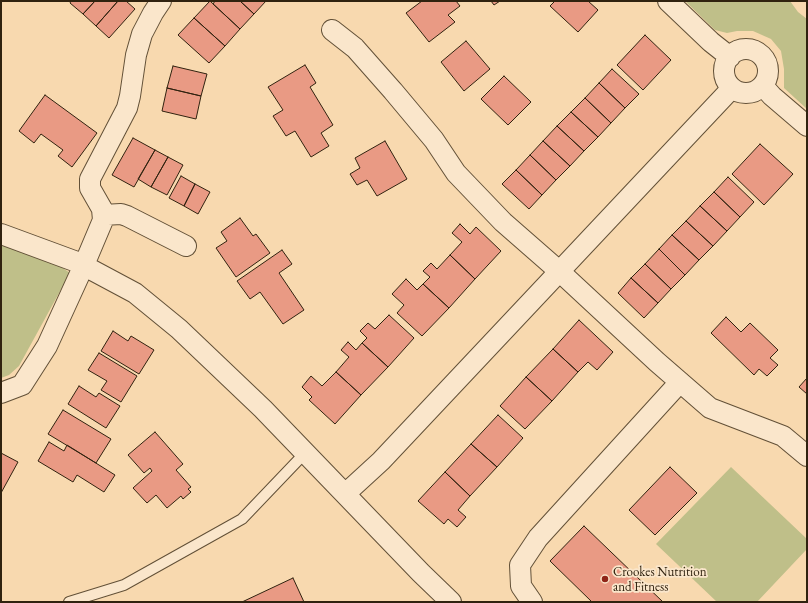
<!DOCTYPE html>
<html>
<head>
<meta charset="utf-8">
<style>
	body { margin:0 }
	#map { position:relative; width:808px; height:603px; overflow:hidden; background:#f8d9af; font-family:"EB Garamond",serif }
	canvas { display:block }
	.frame { position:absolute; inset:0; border:2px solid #30220f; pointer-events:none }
</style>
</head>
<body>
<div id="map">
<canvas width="808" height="603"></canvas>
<div class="frame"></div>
</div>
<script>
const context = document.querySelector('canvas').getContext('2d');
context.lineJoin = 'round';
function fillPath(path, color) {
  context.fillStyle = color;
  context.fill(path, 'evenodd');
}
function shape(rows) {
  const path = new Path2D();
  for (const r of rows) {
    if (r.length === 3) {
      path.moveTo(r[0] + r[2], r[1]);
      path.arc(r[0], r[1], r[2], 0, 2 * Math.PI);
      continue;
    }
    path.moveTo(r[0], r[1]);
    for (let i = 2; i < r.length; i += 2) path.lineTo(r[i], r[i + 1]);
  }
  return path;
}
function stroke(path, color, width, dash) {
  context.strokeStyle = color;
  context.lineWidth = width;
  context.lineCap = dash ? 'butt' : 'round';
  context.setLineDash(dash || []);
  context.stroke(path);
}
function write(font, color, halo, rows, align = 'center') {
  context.font = font + ' "EB Garamond",serif';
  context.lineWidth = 3.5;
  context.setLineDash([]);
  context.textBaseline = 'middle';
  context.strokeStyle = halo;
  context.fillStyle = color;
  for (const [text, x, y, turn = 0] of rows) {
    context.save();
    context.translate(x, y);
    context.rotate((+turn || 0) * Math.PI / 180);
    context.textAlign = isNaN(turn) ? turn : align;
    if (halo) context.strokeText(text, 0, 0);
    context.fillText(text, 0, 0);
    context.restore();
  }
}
const green = shape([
	[685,1,790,1,798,12,807,19,807,109,784,88,784,69,781,51,771,39,753,31,737,31,727,33,715,30],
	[1,243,57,264,70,273,19,366,9,375,1,378],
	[731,467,807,539,807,549,757,602,717,602,656,544]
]);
const building = shape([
	[71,1,95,1,83,14,70,3,71,1],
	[95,1,118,1,96,26,83,14,95,1],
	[118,1,126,1,135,9,109,38,96,26,118,1],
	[210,1,240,29,225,46,194,18,210,1],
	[215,1,240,1,254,14,240,29,213,4,215,1],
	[240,1,266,1,254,14,240,1],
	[422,1,456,1,460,6,448,15,455,22,429,42,406,13,422,1],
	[491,1,500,1,494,5,491,1],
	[555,1,588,1,598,10,578,32,550,6,555,1],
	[194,18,225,46,209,63,178,35,194,18],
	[645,35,671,60,643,90,617,65,645,35],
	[466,41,490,69,464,91,441,62,466,41],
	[305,65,316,83,310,87,333,125,321,133,329,146,311,157,295,131,286,136,273,116,283,110,268,87,305,65],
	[173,66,207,74,201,96,167,88,173,66],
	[612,69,639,94,625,108,599,83,612,69],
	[504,76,531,102,508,125,481,99,504,76],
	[599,83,625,108,611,123,585,98,599,83],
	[167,88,201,96,196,119,162,111,167,88],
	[45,95,97,133,72,167,58,156,63,150,41,134,34,143,19,131,45,95],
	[585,98,611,123,598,137,571,112,585,98],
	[571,112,598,137,584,151,557,126,571,112],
	[557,126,584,151,570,166,543,141,557,126],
	[133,138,155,150,134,187,112,175,133,138],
	[385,141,407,179,377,196,367,180,357,185,350,174,360,168,355,158,385,141],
	[543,141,570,166,556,180,530,155,543,141],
	[760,144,793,174,764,205,732,174,760,144],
	[155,150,168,157,151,187,138,179,155,150],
	[530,155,556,180,542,195,516,170,530,155],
	[168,157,183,165,167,195,151,187,168,157],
	[516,170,542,195,529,209,502,184,516,170],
	[181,176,195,184,184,206,169,198,181,176],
	[728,177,754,202,740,217,714,192,728,177],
	[195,184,210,192,198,214,184,206,195,184],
	[714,192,740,217,727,231,700,206,714,192],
	[700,206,727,231,713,246,686,221,700,206],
	[240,218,253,236,256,234,270,253,236,277,216,248,227,241,221,232,240,218],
	[686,221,713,246,699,260,672,235,686,221],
	[460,224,470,234,476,227,501,251,475,279,450,255,462,242,452,233,460,224],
	[672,235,699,260,685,275,659,249,672,235],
	[659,249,685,275,671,289,645,264,659,249],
	[282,250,292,264,279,273,304,310,283,324,260,292,250,299,237,281,282,250],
	[450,255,475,279,449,308,423,284,430,277,423,271,431,263,437,269,450,255],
	[645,264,671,289,658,303,631,278,645,264],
	[631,278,658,303,644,318,618,293,631,278],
	[406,279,417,290,423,284,449,308,422,336,397,313,404,305,392,294,406,279],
	[389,315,414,338,388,367,362,343,367,338,360,331,368,323,375,329,389,315],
	[726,317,741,332,750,323,778,350,770,358,778,365,767,376,759,369,754,375,711,333,726,317],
	[579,320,613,352,597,370,588,362,578,372,553,349,579,320],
	[113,331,128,341,131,336,154,350,139,374,101,351,113,331],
	[348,342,356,350,362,343,388,367,361,395,336,372,349,357,341,350,348,342],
	[553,349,578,372,552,401,526,377,553,349],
	[99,353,137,376,121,402,101,390,107,381,88,370,99,353],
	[336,372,361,395,335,424,309,400,312,397,302,387,311,376,322,386,336,372],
	[526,377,552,401,525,429,500,406,526,377],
	[807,378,807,394,799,387,807,378],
	[79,386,96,397,99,393,120,406,106,428,68,404,79,386],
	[63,410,111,439,96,463,48,434,63,410],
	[498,415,523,438,497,467,471,444,498,415],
	[155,432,183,464,176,470,191,487,188,489,191,492,183,499,181,496,167,508,156,495,147,503,133,488,152,471,150,468,144,473,128,455,155,432],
	[49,442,64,451,67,445,115,475,104,492,77,475,73,482,38,461,49,442],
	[471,444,497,467,470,496,445,472,471,444],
	[1,453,18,462,1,493,1,453],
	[670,467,697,493,655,535,629,510,670,467],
	[445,472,470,496,458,510,466,517,457,527,448,519,444,524,418,501,445,472],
	[584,526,663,602,592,602,550,561,584,526],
	[293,578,304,602,242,602,293,578]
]);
const service = shape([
	[69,602,124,585,242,519,305,453]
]);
const minor = shape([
	[668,1,711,42,730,57],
	[332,30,355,48,393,91,434,140,456,173,503,222,559,271,657,362,710,408,783,436,807,456],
	[746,71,22],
	[763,86,772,96,807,126],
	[103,215,121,214,127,216,186,246],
	[1,234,77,262,135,293,179,329,263,409,421,573,451,602],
	[1,393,22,385,47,346,84,265,103,220,102,209,90,188,90,179,127,108,130,96,136,55,142,34,153,13,161,1],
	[345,494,381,461,732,88],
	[532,602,521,586,520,565,538,538,680,382]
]);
const markers = [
	[605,579,4,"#8f2418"]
];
const poiNames = [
	["Crookes Nutrition",613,572],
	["and Fitness",613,587]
];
fillPath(green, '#bfbf89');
fillPath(building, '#e99a84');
stroke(building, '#30220f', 1);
stroke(service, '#625037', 12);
stroke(minor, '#625037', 22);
stroke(service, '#fae6cb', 10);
stroke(minor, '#fae6cb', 20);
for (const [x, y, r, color] of markers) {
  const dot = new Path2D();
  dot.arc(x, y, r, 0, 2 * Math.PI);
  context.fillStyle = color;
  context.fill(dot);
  stroke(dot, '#fae6cb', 1.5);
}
write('13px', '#30220f', '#fae6cb', poiNames, 'left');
</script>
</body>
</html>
